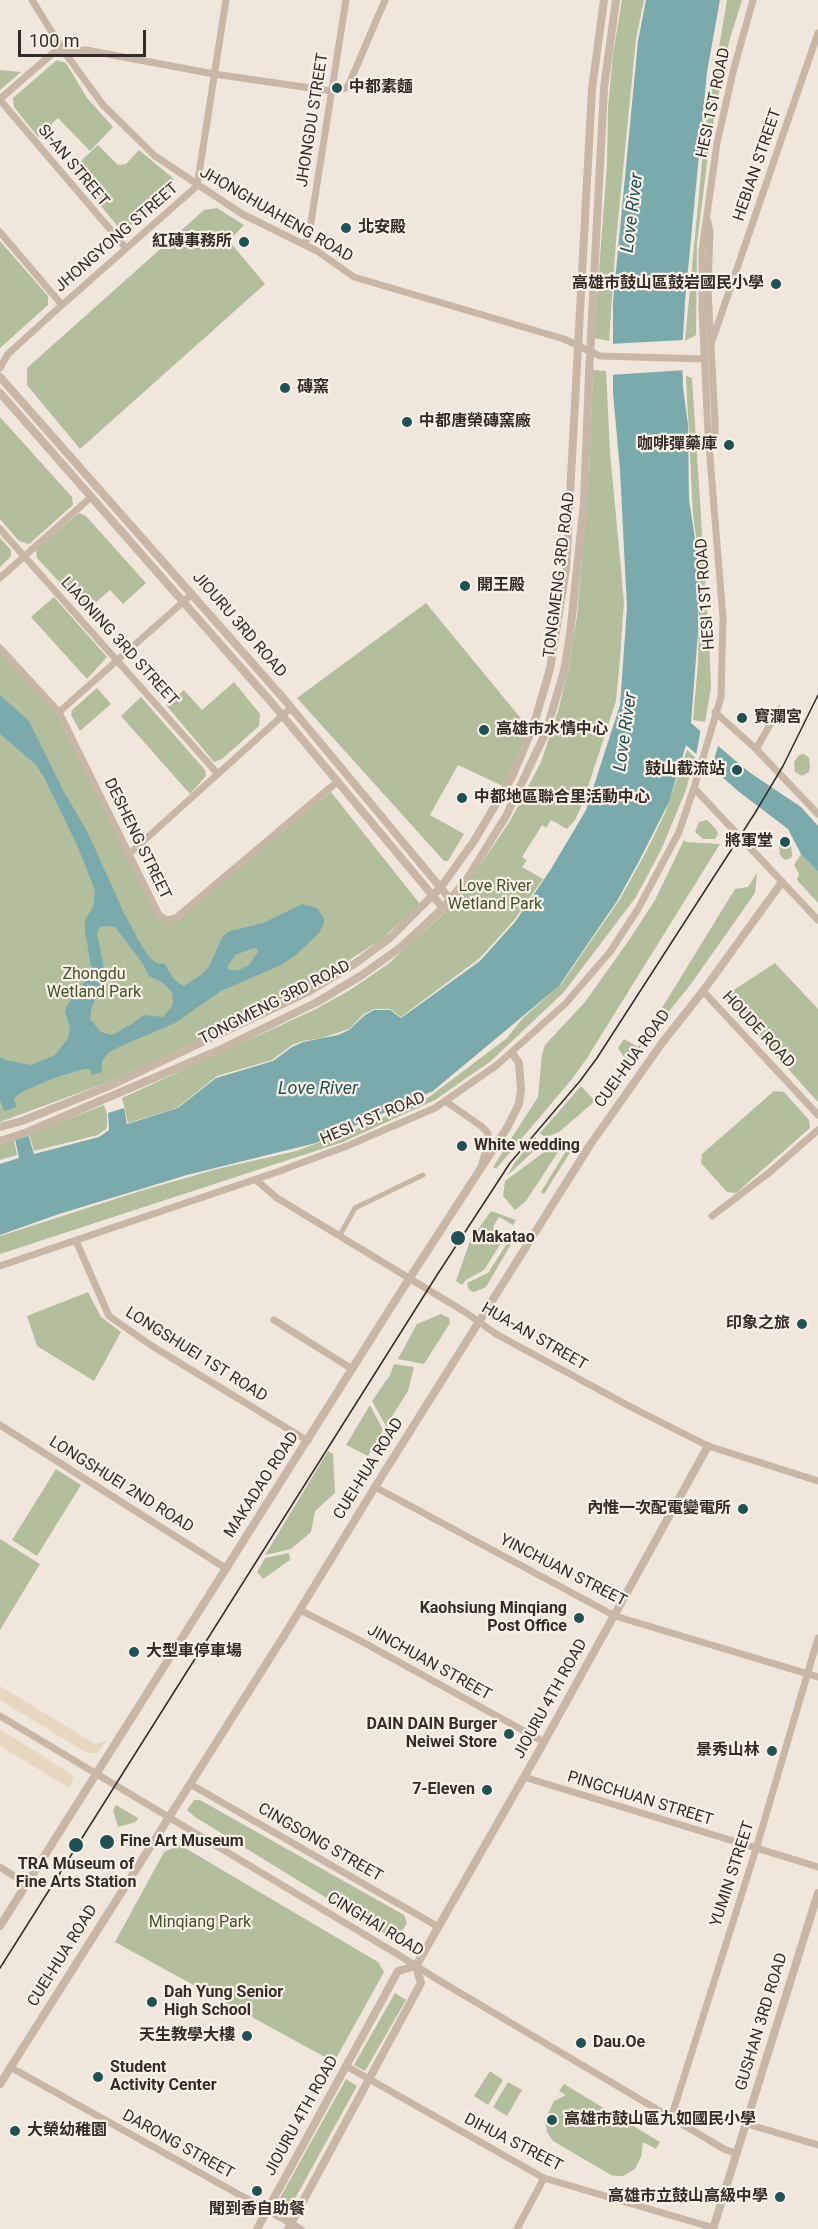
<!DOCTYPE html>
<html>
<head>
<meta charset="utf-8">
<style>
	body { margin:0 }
	#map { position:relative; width:818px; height:2229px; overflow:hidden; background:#f1e6db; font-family:Roboto,sans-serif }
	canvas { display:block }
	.scale { position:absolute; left:18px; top:30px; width:128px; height:27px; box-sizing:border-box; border:3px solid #352c28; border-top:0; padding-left:8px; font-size:18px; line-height:21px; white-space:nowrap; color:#352c28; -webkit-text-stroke:4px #f9f1e7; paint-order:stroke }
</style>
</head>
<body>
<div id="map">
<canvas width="818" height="2229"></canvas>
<div class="scale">100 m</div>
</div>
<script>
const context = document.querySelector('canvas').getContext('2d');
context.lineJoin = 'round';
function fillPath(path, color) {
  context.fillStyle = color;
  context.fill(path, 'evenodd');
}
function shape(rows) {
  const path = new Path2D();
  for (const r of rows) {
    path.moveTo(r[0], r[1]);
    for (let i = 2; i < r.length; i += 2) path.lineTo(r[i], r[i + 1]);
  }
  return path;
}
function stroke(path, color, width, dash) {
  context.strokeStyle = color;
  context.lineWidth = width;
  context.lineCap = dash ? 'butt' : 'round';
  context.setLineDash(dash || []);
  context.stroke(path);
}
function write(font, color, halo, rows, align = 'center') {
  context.font = font + ' Roboto,"Noto Sans TC",sans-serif';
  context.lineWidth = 4.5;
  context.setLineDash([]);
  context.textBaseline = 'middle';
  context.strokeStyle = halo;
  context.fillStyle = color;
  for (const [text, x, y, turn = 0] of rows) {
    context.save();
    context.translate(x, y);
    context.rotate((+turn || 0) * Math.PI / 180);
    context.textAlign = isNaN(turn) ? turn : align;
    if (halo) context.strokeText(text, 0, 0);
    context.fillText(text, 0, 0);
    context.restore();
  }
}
const green = shape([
	[622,0,644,0,636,39,616,241,609,341,594,338,607,164,608,108,613,54],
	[727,0,742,0,729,42,710,139,697,244,696,335,685,341,705,130],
	[57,60,66,63,87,98,113,127,90,151,58,118,38,137,14,107,13,98],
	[0,70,21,72,0,90],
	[98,145,118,165,126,164,139,150,174,179,173,189,127,229,120,229,71,170],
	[217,208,244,225,229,241,265,284,80,449,27,385,27,368,204,210],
	[0,241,48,296,48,305,0,348],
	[593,370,606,371,610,452,624,602,620,659,616,701,582,805,575,820,567,829,551,820,546,828,542,825,522,857,527,860,522,867,543,879,515,919,480,958,401,1017,390,1009,374,1009,364,1014,349,1029,322,1038,303,1041,292,1045,272,1060,217,1076,177,1108,128,1123,122,1098,314,1010,350,990,388,964,441,916,464,889,510,821,541,762,558,711,569,667,577,616,589,477],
	[686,376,692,378,709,640,711,688,705,722,693,720,698,663,700,563,693,516],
	[0,417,72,497,73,505,29,544,19,541,0,519],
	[79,513,86,516,146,583,123,604,110,590,86,611,37,558,36,550],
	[0,538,11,550,11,556,0,567],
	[54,597,107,657,87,679,31,617],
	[426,603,528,727,519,754,503,786,458,765,430,815,464,834,448,861,444,861,297,698],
	[0,648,59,712,159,915,167,920,176,918,331,792,420,904,382,939,310,985,210,1035,111,1081,0,1122],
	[234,682,260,714,259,726,222,759,214,762,166,705,184,690,202,710],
	[97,688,111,704,80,731,71,715,72,710],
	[141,697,205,770,206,776,190,794,121,716],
	[687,750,695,757,686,790,661,850,636,897,564,992,491,1061,435,1100,343,1142,0,1254,0,1236,137,1192,217,1169,296,1151,359,1128,429,1097,507,1038,522,1019,562,983,620,899,647,850,665,813],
	[804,754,809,758,810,767,809,772,802,776,795,772,794,762,799,755],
	[707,820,716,829,718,834,715,839,703,839,695,832,699,822],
	[684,840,686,842,720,844,587,1058,572,1079,496,1169,493,1167,538,1097,542,1054,545,1045,585,1002,629,940,655,900],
	[791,845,792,855,791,858,785,860,780,855,779,846],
	[801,854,818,872,818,903,797,880,799,874,794,865],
	[757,873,755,893,691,984,630,1060,626,1060,618,1048,624,1039,638,1047,735,889,748,887],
	[775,963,818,1009,818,1102,723,997],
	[581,1086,595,1101,559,1132,549,1136,543,1136,540,1133],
	[774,1091,784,1092,809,1120,810,1128,736,1193,727,1192,701,1163,702,1154],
	[104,1105,107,1113,107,1128,98,1135,34,1151,29,1134],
	[535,1138,541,1144,507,1176,515,1162],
	[14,1139,17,1155,0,1160,0,1143],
	[559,1141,564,1143,526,1201,515,1210,503,1196,505,1181],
	[569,1146,573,1148,544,1194,541,1192],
	[491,1211,516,1220,513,1225,499,1217,493,1227,506,1235,484,1270,466,1280,462,1285,456,1281,470,1241],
	[511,1237,514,1239,486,1287,474,1292,469,1290,467,1283,488,1273],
	[88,1292,101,1317,121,1332,94,1381,37,1346,27,1316],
	[441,1314,449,1318,450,1323,424,1364,398,1359,417,1324],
	[394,1364,414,1367,408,1391,386,1426,372,1401,390,1375],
	[370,1405,383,1430,368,1456,346,1445],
	[328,1451,333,1454,335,1493,315,1511,311,1532,291,1549,265,1555],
	[56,1469,81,1485,37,1556,12,1540],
	[0,1539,40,1564,0,1630],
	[289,1553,290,1560,263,1579,257,1572,265,1558],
	[194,1800,200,1800,404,1915,407,1923,400,1935,390,1937,195,1817,187,1810],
	[116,1805,138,1818,136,1822,118,1827,113,1810],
	[180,1845,378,1962,384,1972,334,2062,115,1942,164,1852],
	[395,1993,406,2000,365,2071,354,2065],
	[490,2071,503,2080,488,2105,474,2096],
	[346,2079,357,2086,292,2204,280,2198],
	[508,2082,522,2090,507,2116,493,2107],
	[564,2084,660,2142,656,2149,643,2142,641,2157,635,2169,623,2176,617,2176,611,2175,553,2141,547,2132,545,2120,554,2101,566,2095,559,2091]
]);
const plaza = shape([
	[0,1686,95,1744,106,1741,98,1753,87,1753,0,1700],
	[0,1729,71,1774,74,1778,69,1788,0,1746]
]);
const water = shape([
	[646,0,720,0,707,72,685,301,682,354,683,388,688,424,689,500,699,565,698,632,691,723,749,772,801,807,818,826,818,872,801,854,788,829,738,791,686,745,669,802,638,863,617,901,559,986,433,1091,316,1143,187,1175,59,1214,0,1235,0,1164,19,1158,15,1139,28,1134,34,1154,99,1137,109,1130,108,1113,124,1108,127,1124,178,1108,216,1078,273,1061,292,1047,303,1042,338,1035,349,1030,365,1015,374,1010,390,1010,401,1018,480,961,515,922,551,869,586,810,620,705,627,608,620,470,613,393,613,302,638,41],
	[0,695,29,721,63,790,89,835,124,913,140,943,150,958,157,963,165,964,173,978,178,983,184,986,201,975,209,967,223,936,230,931,263,923,302,904,317,908,323,917,324,923,319,933,296,955,281,965,221,991,175,1023,119,1047,108,1053,102,1061,102,1072,91,1075,90,1069,84,1069,54,1078,22,1092,14,1098,17,1107,4,1111,0,1100,0,1057,5,1060,31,1065,55,1055,68,1038,70,1028,65,1012,67,1005,86,980,91,967,85,930,85,920,93,907,95,890,77,845,44,777,35,764,0,734],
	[106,926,115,927,122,936,143,964,149,976,163,983,172,992,173,1001,172,1006,163,1017,144,1015,132,1024,112,1035,101,1032,90,1019,91,1010,104,979,104,968,97,933,100,927],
	[254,948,257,949,258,952,249,965,239,970,229,970,228,966,235,955]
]);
const pier = shape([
	[684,340,686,370,609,375,609,344],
	[701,728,719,743,711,769,696,756]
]);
const pedestrian = shape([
	[340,1235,355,1208,423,1175]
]);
const minor = shape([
	[32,0,63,50,103,105,155,156,242,214,317,251,354,277,564,339,600,356,704,359],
	[0,99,53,53,86,50,214,74,331,91,346,88,349,84,385,0],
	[0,100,126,248],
	[708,222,710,232,708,289,715,422,715,434,709,449],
	[0,232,62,305],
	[304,244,309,235,346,0],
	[711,344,818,33],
	[0,368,8,354,53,313,197,186,226,0],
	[0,529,217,773],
	[0,578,91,497],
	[0,648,59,712,159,915,167,920,176,918,338,781],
	[59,712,192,594],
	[715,712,756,749,818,814],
	[756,749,779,709],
	[694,788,818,920],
	[129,854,291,708],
	[703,991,818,1115],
	[445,1101,481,1126,488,1133,488,1143,482,1163],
	[256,1180,277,1198,465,1312,496,1334,629,1406,708,1446,818,1481],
	[712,1216,770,1172,818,1130],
	[76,1241,109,1316,152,1346,308,1441],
	[0,1266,277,1172,347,1146,435,1108,497,1065,565,1004,610,952,638,909,679,832,694,788,721,697,723,618,708,433,702,310,702,250,717,143,734,68,753,0],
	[274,1320,352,1369],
	[0,1425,227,1569],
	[375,1487,615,1616,818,1677],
	[300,1610,359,1640,544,1742],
	[0,1716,397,1954,440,1981,724,2149,737,2154],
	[524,1777,818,1867],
	[190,1784,437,1926],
	[0,1867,26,1884],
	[346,2066,544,2178,714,2228],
	[10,2067,301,2229],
	[671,2118,756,1849,818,1638],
	[747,2124,818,2145],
	[517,2229,544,2178]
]);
const tertiary = shape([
	[0,377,284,699,450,899],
	[0,393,271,702,443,908],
	[0,1127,22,1121,114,1084,308,992,356,963,391,937,441,887,474,841,512,777,533,727,550,669,566,569,592,89,604,0],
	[0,1141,25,1133,217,1051,317,1002,362,975,401,947,443,908,467,879,506,816,546,732,564,671,570,635,584,502,589,375,604,88,616,0],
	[0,1926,400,1293,507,1128,519,1104,521,1090,519,1063,512,1053],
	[0,2084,287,1631,375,1487,590,1145,662,1043,703,991,782,882],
	[257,2229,398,1971,416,1966,544,1742,708,1446],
	[288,2229,421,1983,416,1966],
	[713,2229,818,1893]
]);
const tram = shape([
	[0,1968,437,1275,510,1163,580,1081,597,1058,755,813,783,766,818,695]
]);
const markers = [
	[337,88,6,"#1f5155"],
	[346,228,6,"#1f5155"],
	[244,242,6,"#1f5155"],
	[776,284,6,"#1f5155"],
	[285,388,6,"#1f5155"],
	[407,422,6,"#1f5155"],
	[729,445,6,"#1f5155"],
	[465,586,6,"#1f5155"],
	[742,718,6,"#1f5155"],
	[484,730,6,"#1f5155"],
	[737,770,6,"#1f5155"],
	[462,798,6,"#1f5155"],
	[785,842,6,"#1f5155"],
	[462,1146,6,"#1f5155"],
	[458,1238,8,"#1f5155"],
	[802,1324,6,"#1f5155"],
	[743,1509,6,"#1f5155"],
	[579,1618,6,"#1f5155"],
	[134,1652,6,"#1f5155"],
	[509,1734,6,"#1f5155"],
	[772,1751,6,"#1f5155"],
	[487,1790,6,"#1f5155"],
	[107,1842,8,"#1f5155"],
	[76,1845,8,"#1f5155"],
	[152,2002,6,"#1f5155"],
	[247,2036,6,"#1f5155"],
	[581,2043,6,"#1f5155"],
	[98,2077,6,"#1f5155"],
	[552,2120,6,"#1f5155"],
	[15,2131,6,"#1f5155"],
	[257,2191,6,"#1f5155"],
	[780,2197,6,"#1f5155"]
];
const poiNames = [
	["中都素麵",349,88],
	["北安殿",358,228],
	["紅磚事務所",232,242,"right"],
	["高雄市鼓山區鼓岩國民小學",764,284,"right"],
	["磚窯",297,388],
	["中都唐榮磚窯廠",419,422],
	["咖啡彈藥庫",717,445,"right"],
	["開王殿",477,586],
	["寶瀾宮",754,718],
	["高雄市水情中心",496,730],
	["鼓山截流站",725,770,"right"],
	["中都地區聯合里活動中心",474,798],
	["將軍堂",773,842,"right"],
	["White wedding",474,1146],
	["Makatao",472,1238],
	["印象之旅",790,1324,"right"],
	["內惟一次配電變電所",731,1509,"right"],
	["Kaohsiung Minqiang",567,1609,"right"],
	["Post Office",567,1627,"right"],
	["大型車停車場",146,1652],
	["DAIN DAIN Burger",497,1725,"right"],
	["Neiwei Store",497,1743,"right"],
	["景秀山林",760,1751,"right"],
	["7-Eleven",475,1790,"right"],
	["Fine Art Museum",120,1842],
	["TRA Museum of",76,1865,"center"],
	["Fine Arts Station",76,1883,"center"],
	["Dah Yung Senior",164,1993],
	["High School",164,2011],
	["天生教學大樓",235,2036,"right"],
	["Dau.Oe",593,2043],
	["Student",110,2068],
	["Activity Center",110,2086],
	["高雄市鼓山區九如國民小學",564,2120],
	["大榮幼稚園",27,2131],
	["高雄市立鼓山高級中學",768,2197,"right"],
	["聞到香自助餐",257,2210,"center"]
];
const streetNames = [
	["HESI 1ST ROAD",714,103,-78],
	["JHONGDU STREET",313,120,-81],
	["HEBIAN STREET",758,165,-71],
	["SI-AN STREET",73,166,50],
	["JHONGHUAHENG ROAD",276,215,30],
	["JHONGYONG STREET",117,238,-41],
	["TONGMENG 3RD ROAD",560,575,-83],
	["HESI 1ST ROAD",706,594,-94],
	["JIOURU 3RD ROAD",239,625,49],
	["LIAONING 3RD STREET",119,642,48],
	["DESHENG STREET",137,839,64],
	["TONGMENG 3RD ROAD",275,1003,-27],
	["HOUDE ROAD",758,1030,47],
	["CUEI-HUA ROAD",633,1059,-54],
	["HESI 1ST ROAD",373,1119,-23],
	["HUA-AN STREET",534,1337,30],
	["LONGSHUEI 1ST ROAD",196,1355,32],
	["CUEI-HUA ROAD",369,1469,-58],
	["LONGSHUEI 2ND ROAD",121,1485,32],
	["MAKADAO ROAD",262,1485,-57],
	["YINCHUAN STREET",563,1571,27],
	["JINCHUAN STREET",429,1663,29],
	["JIOURU 4TH ROAD",551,1699,-61],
	["PINGCHUAN STREET",640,1799,17],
	["CINGSONG STREET",320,1843,30],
	["YUMIN STREET",733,1874,-72],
	["CINGHAI ROAD",375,1925,31],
	["CUEI-HUA ROAD",63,1956,-58],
	["GUSHAN 3RD ROAD",762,2022,-73],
	["JIOURU 4TH ROAD",302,2116,-61],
	["DIHUA STREET",513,2143,27],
	["DARONG STREET",178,2145,29]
];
const parkNames = [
	["Love River",495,887],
	["Wetland Park",495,905],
	["Zhongdu",94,975],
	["Wetland Park",94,993],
	["Minqiang Park",200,1923]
];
const waterNames = [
	["Love River",633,213,-83],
	["Love River",626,732,-82],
	["Love River",318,1089]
];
fillPath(green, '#b3bf9c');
fillPath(plaza, '#e8d8c2');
fillPath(water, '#7baaad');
fillPath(pier, '#f1e6db');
stroke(pedestrian, '#c8b6a7', 5);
stroke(minor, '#c8b6a7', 7);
stroke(tertiary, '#c8b6a7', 8);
stroke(tram, '#352c28', 1.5);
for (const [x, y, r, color] of markers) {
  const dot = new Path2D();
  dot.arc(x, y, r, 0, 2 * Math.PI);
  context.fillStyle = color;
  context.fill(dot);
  stroke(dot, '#f9f1e7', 2);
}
write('bold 16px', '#352c28', '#f9f1e7', poiNames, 'left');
write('16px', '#352c28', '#f9f1e7', streetNames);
write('16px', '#44522c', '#f9f1e7', parkNames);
write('italic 18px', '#1f5155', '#f9f1e7', waterNames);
</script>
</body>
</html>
